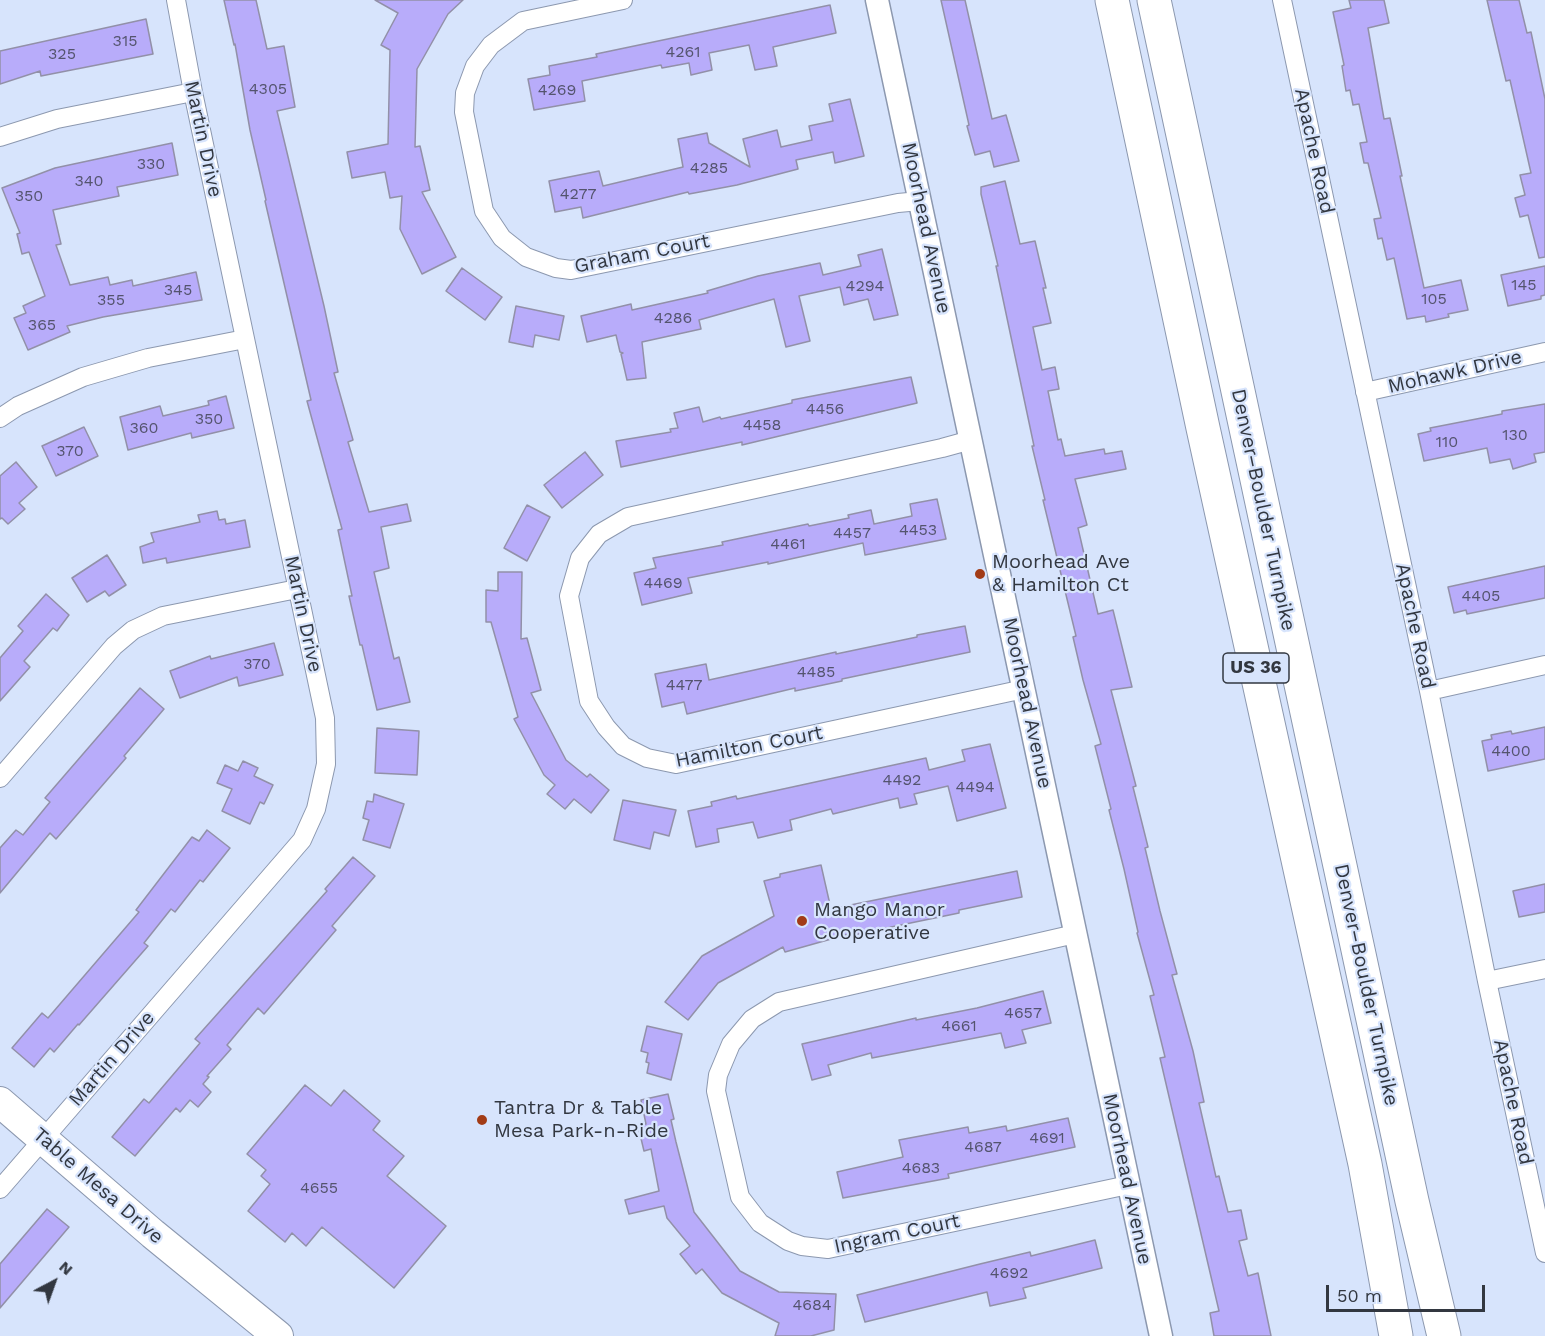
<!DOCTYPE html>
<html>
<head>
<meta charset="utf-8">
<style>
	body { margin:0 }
	#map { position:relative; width:1545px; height:1336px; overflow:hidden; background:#d7e4fc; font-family:"Work Sans",sans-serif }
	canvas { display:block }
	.north { position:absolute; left:24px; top:1252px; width:60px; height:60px; -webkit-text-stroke:4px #d7e4fc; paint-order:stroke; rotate:41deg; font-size:16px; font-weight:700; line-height:24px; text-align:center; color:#323740 }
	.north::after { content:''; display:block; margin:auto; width:21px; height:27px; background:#323740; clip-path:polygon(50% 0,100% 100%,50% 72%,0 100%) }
	.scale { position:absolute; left:1326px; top:1285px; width:159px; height:27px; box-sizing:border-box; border:3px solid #323740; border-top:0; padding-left:8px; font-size:18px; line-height:21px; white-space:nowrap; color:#323740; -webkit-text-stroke:4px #d7e4fc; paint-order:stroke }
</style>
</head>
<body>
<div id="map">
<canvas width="1545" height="1336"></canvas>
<div class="north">N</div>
<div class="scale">50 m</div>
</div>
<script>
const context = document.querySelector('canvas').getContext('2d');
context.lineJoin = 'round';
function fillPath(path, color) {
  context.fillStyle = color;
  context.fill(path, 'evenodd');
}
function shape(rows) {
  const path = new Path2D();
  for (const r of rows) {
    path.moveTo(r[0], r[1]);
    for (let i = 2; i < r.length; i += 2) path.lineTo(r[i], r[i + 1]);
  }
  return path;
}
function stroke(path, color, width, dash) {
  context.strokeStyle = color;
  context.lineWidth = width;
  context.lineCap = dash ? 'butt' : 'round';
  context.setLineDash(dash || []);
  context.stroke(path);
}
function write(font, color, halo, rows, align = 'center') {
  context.font = font + ' "Work Sans",sans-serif';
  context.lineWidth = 4.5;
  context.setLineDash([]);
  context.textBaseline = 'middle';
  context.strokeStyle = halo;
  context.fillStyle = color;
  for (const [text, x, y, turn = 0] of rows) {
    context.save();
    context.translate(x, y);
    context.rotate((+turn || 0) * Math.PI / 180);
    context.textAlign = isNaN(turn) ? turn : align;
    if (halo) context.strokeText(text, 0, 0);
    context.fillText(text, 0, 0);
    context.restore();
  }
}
const building = shape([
	[224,0,256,0,267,49,284,46,295,107,277,111,324,306,338,372,334,373,353,440,348,442,369,512,407,504,411,521,381,527,389,568,374,572,394,659,399,657,410,702,377,710,362,645,360,645,349,596,352,596,338,530,342,529,307,401,311,400,265,201,266,200,250,130,235,44,234,45,224,0],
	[375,0,463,0,448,14,417,69,415,147,420,146,430,190,422,192,456,257,422,274,400,229,402,196,390,198,385,172,352,178,347,152,388,144,390,50,381,45,398,13,375,0],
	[941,0,965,0,992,119,1006,115,1019,161,994,167,990,151,975,155,967,126,969,125,941,0],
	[1349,0,1384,0,1389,23,1368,28,1384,119,1390,118,1402,176,1400,176,1424,288,1461,280,1468,310,1448,314,1449,317,1426,322,1425,316,1407,319,1394,258,1387,260,1382,238,1378,239,1374,219,1381,218,1368,163,1364,163,1360,143,1367,142,1359,104,1353,105,1350,90,1346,91,1342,66,1344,65,1333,12,1351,8,1349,0],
	[1487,0,1519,0,1527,33,1531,32,1545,99,1545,257,1539,258,1528,215,1520,217,1515,198,1525,195,1520,175,1531,173,1510,80,1506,81,1487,0],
	[830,5,836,33,773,47,777,66,755,70,749,45,709,53,712,70,691,75,689,63,662,68,661,65,582,81,585,101,534,110,528,79,550,75,549,66,597,57,596,54,830,5],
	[146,19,153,54,41,76,40,71,0,84,0,51,146,19],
	[850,99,864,156,835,163,833,152,796,160,798,169,737,185,689,194,688,192,583,218,581,207,555,212,549,181,599,171,603,186,683,167,678,139,707,133,709,143,750,167,743,139,777,130,781,147,812,140,809,126,833,121,829,104,850,99],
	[172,143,178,175,117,187,119,196,53,210,61,244,56,245,70,285,108,277,110,285,132,280,133,286,196,272,202,300,103,317,67,326,70,332,28,350,14,318,26,313,23,306,45,296,29,252,22,254,17,234,20,233,2,188,55,168,172,143],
	[1005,181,1020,244,1035,241,1046,288,1043,288,1051,323,1033,327,1042,370,1055,367,1059,389,1048,391,1058,440,1061,439,1065,456,1104,449,1105,454,1122,451,1126,469,1075,479,1087,525,1078,528,1098,614,1113,610,1132,687,1111,690,1136,786,1133,787,1148,847,1145,848,1160,911,1177,974,1172,975,1193,1051,1204,1102,1199,1103,1216,1177,1219,1176,1228,1212,1241,1210,1247,1239,1239,1241,1248,1276,1258,1273,1271,1336,1214,1336,1210,1313,1219,1311,1160,1058,1165,1057,1150,996,1154,995,1137,933,1138,932,1124,869,1109,810,1111,809,1095,746,1101,744,1083,680,1073,637,1076,636,1043,500,1045,500,1032,446,1034,446,996,266,998,266,981,194,981,187,1005,181],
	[882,249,898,315,874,320,868,299,844,305,840,287,799,296,810,341,786,347,774,299,699,320,701,329,642,342,646,378,627,380,621,354,623,353,620,352,616,335,587,342,581,316,631,304,632,310,708,293,707,291,758,276,820,263,823,275,861,266,858,255,882,249],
	[1545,266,1545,295,1541,296,1541,299,1508,306,1501,275,1545,266],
	[462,268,502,297,485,320,446,291,462,268],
	[516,306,564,316,559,340,535,335,533,347,509,342,516,306],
	[911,377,917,403,742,445,742,442,621,467,616,441,671,432,670,429,678,428,674,413,699,407,703,422,720,417,721,419,792,403,792,400,911,377],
	[226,396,234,428,192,438,191,433,128,450,120,417,160,406,163,416,209,405,208,401,226,396],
	[1545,404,1545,452,1534,454,1536,462,1513,469,1510,459,1490,463,1487,448,1424,461,1418,434,1431,431,1430,428,1502,414,1502,411,1545,404],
	[84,427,98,456,56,476,42,446,84,427],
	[585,452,603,475,562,508,544,485,585,452],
	[16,462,37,487,19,503,25,509,8,524,2,518,0,519,0,476,16,462],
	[937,499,946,539,865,555,863,543,768,564,768,562,688,578,692,593,642,605,634,573,656,568,653,558,723,545,722,542,808,524,809,526,849,518,848,515,871,510,874,524,912,516,910,504,937,499],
	[527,505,550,517,527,561,504,548,527,505],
	[217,511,219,520,225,519,226,524,245,520,250,547,167,563,166,558,143,563,140,547,154,542,151,533,200,522,198,515,217,511],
	[107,555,126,585,109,596,105,591,87,602,72,578,107,555],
	[1545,566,1545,598,1467,614,1466,610,1454,613,1448,587,1545,566],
	[498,572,522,572,521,639,527,638,541,690,531,693,566,760,587,777,590,774,609,790,591,813,574,799,565,809,547,794,555,785,544,775,514,719,518,717,491,622,486,622,486,590,498,591,498,572],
	[46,594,69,615,57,631,53,628,24,661,30,667,0,701,0,658,23,631,18,626,46,594],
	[965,626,970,652,842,679,842,681,795,691,795,688,687,714,684,702,662,707,655,674,706,664,709,680,836,652,836,654,917,637,917,635,965,626],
	[274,643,283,675,239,686,237,677,180,698,170,671,210,656,211,659,274,643],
	[140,688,164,709,124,756,126,758,56,839,50,833,0,893,0,848,16,830,23,835,50,802,45,798,140,688],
	[1545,727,1545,759,1488,771,1482,741,1492,739,1491,735,1511,731,1512,734,1545,727],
	[377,728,419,731,417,775,375,773,377,728],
	[990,744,1006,808,957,821,948,786,914,794,917,804,900,808,898,798,833,814,831,809,790,820,792,830,758,838,753,822,717,829,719,842,696,847,688,811,712,806,711,802,736,796,737,799,926,758,929,770,965,761,962,750,990,744],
	[243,761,258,768,254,776,273,785,264,804,260,802,250,824,222,811,232,789,217,783,225,765,238,771,243,761],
	[374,794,404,804,390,848,363,840,369,820,363,818,367,801,373,802,374,794],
	[623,800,676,810,669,836,654,832,650,849,614,840,623,800],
	[207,830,230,848,203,882,200,880,175,912,171,909,144,943,148,946,79,1025,78,1024,54,1052,50,1048,34,1067,12,1048,42,1013,48,1018,139,912,136,910,192,837,199,841,207,830],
	[353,857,375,876,332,926,336,930,264,1014,258,1008,227,1045,231,1049,207,1076,209,1077,203,1084,211,1092,198,1107,190,1100,180,1112,176,1108,135,1156,112,1137,144,1099,149,1103,200,1043,195,1039,327,891,325,889,353,857],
	[821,865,831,909,1017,871,1022,897,959,910,959,913,896,926,849,936,849,934,785,952,783,947,718,983,688,1020,665,1002,702,956,774,916,764,881,780,877,780,874,821,865],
	[1545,884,1545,912,1519,917,1513,891,1545,884],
	[1043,991,1051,1023,1022,1030,1026,1043,1005,1048,1001,1033,872,1058,871,1053,828,1065,831,1075,812,1080,802,1044,916,1018,916,1020,977,1008,1043,991],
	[647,1026,682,1034,671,1080,647,1073,649,1063,646,1062,648,1053,641,1051,647,1026],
	[305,1085,331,1106,344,1090,380,1121,373,1130,404,1156,387,1176,446,1226,394,1288,322,1227,306,1246,292,1233,285,1242,248,1211,270,1184,261,1176,266,1170,247,1154,305,1085],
	[668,1094,674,1119,671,1120,676,1142,694,1212,740,1271,779,1292,836,1294,834,1330,811,1336,775,1336,779,1323,722,1293,702,1269,696,1274,680,1254,690,1246,667,1218,664,1206,629,1214,625,1200,659,1191,651,1149,644,1151,638,1126,646,1124,641,1100,668,1094],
	[1068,1118,1075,1147,948,1174,949,1178,843,1198,837,1172,903,1157,899,1140,968,1127,969,1133,1006,1126,1007,1131,1068,1118],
	[47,1209,69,1227,0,1308,0,1264,47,1209],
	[1095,1240,1102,1268,1023,1288,1026,1298,990,1306,987,1292,865,1322,857,1295,980,1264,1030,1252,1031,1256,1095,1240]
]);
const minor = shape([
	[623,0,523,21,491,45,475,66,465,93,464,112,484,211,502,238,526,257,556,268,571,270,898,203,920,201],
	[1282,0,1429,691,1487,981,1545,1253],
	[0,137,57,119,193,92],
	[1365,392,1545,352],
	[0,418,18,406,83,377,148,358,245,339],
	[971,440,942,448,628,517,599,534,580,558,569,596,589,701,606,727,623,746,647,758,676,764,1024,689],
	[1429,691,1545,665],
	[0,778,114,646,133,630,163,616,297,589],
	[1075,934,779,1002,752,1019,731,1044,718,1075,716,1091,740,1197,760,1223,788,1241,802,1246,828,1249,1128,1185],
	[1487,981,1545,969],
	[0,1189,302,840,316,809,326,764,325,718,193,92,176,0]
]);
const tertiary = shape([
	[877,0,1161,1336]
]);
const trunk = shape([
	[0,1102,153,1234,278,1336]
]);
const motorway = shape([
	[1112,0,1203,428,1365,1164,1396,1336],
	[1154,0,1412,1201,1444,1336]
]);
const markers = [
	[980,574,6,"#a23b16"],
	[802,921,6,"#a23b16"],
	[482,1120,6,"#a23b16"]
];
const numberNames = [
	["315",125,41],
	["4261",683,52],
	["325",62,54],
	["4305",268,89],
	["4269",557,90],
	["330",151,164],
	["4285",709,168],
	["340",89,181],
	["4277",578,194],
	["350",29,196],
	["145",1524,285],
	["4294",865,286],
	["345",178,290],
	["105",1434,299],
	["355",111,300],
	["4286",673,318],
	["365",42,325],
	["4456",825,409],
	["350",209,419],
	["4458",762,425],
	["360",144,428],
	["130",1515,435],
	["110",1447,442],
	["370",70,451],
	["4453",918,530],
	["4457",852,533],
	["4461",788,544],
	["4469",663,583],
	["4405",1481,596],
	["370",257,664],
	["4485",816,672],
	["4477",684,685],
	["4400",1511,751],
	["4492",902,780],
	["4494",975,787],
	["4657",1023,1013],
	["4661",959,1026],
	["4691",1047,1138],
	["4687",983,1147],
	["4683",921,1168],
	["4655",319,1188],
	["4692",1009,1273],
	["4684",812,1305]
];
const shields = [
	[1256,668,66]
];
const shieldNames = [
	["US 36",1256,668]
];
const streetNames = [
	["Martin Drive",203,139,78],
	["Apache Road",1314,151,78],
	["Moorhead Avenue",926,228,78],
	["Graham Court",642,254,-11],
	["Mohawk Drive",1455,372,-13],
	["Denver–Boulder Turnpike",1263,510,78],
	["Martin Drive",303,614,78],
	["Apache Road",1415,626,78],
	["Moorhead Avenue",1027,703,78],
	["Hamilton Court",749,747,-11],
	["Denver–Boulder Turnpike",1366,985,78],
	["Martin Drive",112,1059,-49],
	["Apache Road",1513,1102,78],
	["Moorhead Avenue",1127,1179,78],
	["Table Mesa Drive",98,1186,41],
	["Ingram Court",897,1234,-12]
];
const poiNames = [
	["Moorhead Ave",992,562],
	["& Hamilton Ct",992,585],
	["Mango Manor",814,910],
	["Cooperative",814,933],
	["Tantra Dr & Table",494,1108],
	["Mesa Park-n-Ride",494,1131]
];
fillPath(building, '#b8acfa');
stroke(building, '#9290a8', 1.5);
stroke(minor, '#8c98af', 20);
stroke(tertiary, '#8c98af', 25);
stroke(trunk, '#8c98af', 32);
stroke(motorway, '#8c98af', 35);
stroke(minor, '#fff', 18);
stroke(tertiary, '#fff', 22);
stroke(trunk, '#fff', 30);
stroke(motorway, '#fff', 33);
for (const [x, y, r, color] of markers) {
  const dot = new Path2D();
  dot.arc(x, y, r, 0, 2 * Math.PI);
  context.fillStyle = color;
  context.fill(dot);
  stroke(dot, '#d7e4fc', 2);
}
write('16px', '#54546e', null, numberNames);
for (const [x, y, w] of shields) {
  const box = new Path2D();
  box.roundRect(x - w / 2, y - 15, w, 30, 4.5);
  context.fillStyle = '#d7e4fc';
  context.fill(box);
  stroke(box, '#323740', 1.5);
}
write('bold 18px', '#323740', null, shieldNames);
write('20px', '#323740', '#d7e4fc', streetNames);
write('20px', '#323740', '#d7e4fc', poiNames, 'left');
</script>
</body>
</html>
